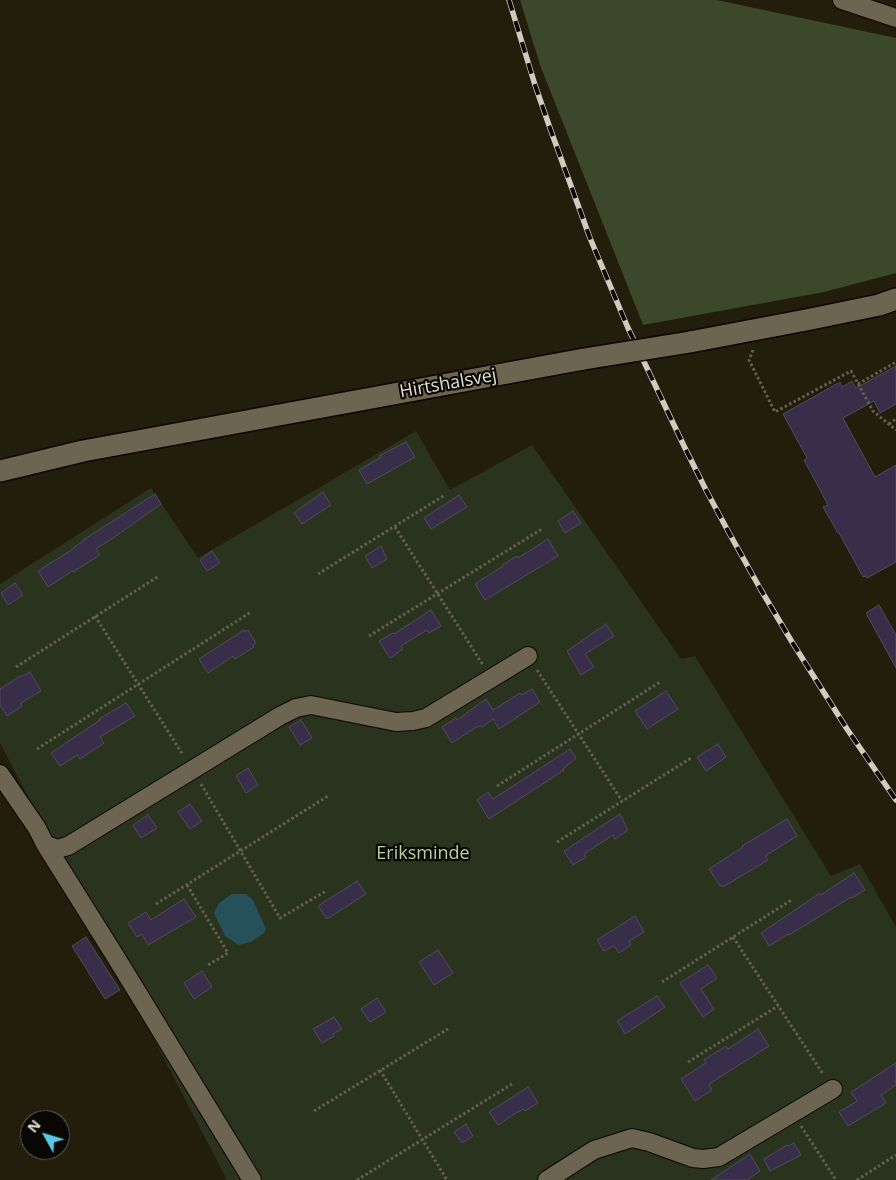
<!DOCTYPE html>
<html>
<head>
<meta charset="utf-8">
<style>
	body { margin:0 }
	#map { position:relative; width:896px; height:1180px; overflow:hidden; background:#231d0b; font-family:"Open Sans",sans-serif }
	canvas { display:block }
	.north { position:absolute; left:20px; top:1110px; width:50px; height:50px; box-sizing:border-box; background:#0a0703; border:1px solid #615d57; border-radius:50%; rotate:309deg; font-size:14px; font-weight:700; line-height:20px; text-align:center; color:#e4dfd4 }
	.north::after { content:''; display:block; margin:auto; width:18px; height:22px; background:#59c8e4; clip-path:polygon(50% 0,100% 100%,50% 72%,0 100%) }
</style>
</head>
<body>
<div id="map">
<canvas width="896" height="1180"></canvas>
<div class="north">N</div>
</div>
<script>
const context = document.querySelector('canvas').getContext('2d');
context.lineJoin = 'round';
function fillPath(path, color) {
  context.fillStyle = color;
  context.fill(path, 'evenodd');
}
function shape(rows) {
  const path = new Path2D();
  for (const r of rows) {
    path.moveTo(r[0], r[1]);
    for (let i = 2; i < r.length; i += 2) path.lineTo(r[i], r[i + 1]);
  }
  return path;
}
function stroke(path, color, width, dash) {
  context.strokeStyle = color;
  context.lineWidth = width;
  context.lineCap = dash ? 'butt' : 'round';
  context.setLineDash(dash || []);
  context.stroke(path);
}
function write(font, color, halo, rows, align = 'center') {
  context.font = font + ' "Open Sans",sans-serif';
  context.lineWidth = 4.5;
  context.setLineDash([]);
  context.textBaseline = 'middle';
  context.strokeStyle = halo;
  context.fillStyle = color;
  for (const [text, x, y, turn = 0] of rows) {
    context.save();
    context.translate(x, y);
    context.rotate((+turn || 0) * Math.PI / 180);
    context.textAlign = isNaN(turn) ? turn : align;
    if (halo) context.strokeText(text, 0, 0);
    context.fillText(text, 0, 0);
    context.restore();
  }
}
const green = shape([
	[416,431,450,490,532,445,681,659,695,656,831,876,860,864,896,927,896,1180,227,1180,0,743,0,584,151,488,198,558]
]);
const forest = shape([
	[520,0,717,0,896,38,896,273,824,292,643,325,540,65]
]);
const water = shape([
	[232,894,246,894,253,900,266,929,264,933,251,942,239,945,225,936,214,913,219,903]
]);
const building = shape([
	[896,366,896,404,880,413,874,401,843,418,875,477,896,465,896,562,867,578,866,576,863,577,839,533,838,533,823,507,828,505,804,460,807,458,783,414,840,382,842,387,852,381,856,388,896,366],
	[406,442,415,457,367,484,359,470,380,458,379,456,406,442],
	[323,492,331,505,302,524,294,513,323,492],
	[155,494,161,504,116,536,96,549,100,555,73,572,72,571,48,587,38,571,73,549,73,548,83,541,83,540,155,494],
	[459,495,467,507,431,529,424,518,459,495],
	[573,511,581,523,565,533,558,521,573,511],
	[548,539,558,556,485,600,475,584,503,566,502,565,517,556,518,558,548,539],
	[381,546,387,559,372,568,365,556,381,546],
	[212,551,220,563,207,571,200,560,212,551],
	[15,583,23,595,8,605,1,593,15,583],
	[879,605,896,635,896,668,866,613,879,605],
	[431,610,441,626,429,633,427,630,401,646,403,649,390,658,379,641,393,633,394,634,431,610],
	[606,624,614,636,585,654,594,667,581,675,567,651,606,624],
	[244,630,245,632,248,630,256,643,253,645,254,647,235,659,233,656,208,673,199,659,244,630],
	[30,672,41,691,21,703,22,706,7,716,0,705,0,689,20,676,20,677,30,672],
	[532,689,540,702,499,729,493,719,482,727,478,726,452,743,442,727,456,718,457,720,486,699,493,710,520,693,521,695,532,689],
	[666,691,678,709,647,729,635,711,666,691],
	[126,703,135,716,100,737,104,743,80,759,77,755,60,766,51,753,100,720,99,719,126,703],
	[301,720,312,738,300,745,289,727,301,720],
	[718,744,726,757,706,771,697,757,718,744],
	[570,749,576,758,563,769,564,770,489,819,477,800,488,792,493,799,570,749],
	[248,768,258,785,246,793,236,776,248,768],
	[190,804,202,821,190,829,178,812,190,804],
	[620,814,628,830,615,839,613,835,584,854,586,857,573,865,564,851,620,814],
	[148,815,157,828,141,838,133,825,148,815],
	[787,819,797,836,765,856,768,860,723,887,722,885,720,886,709,869,743,847,742,846,787,819],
	[854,873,865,890,852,898,851,897,789,935,788,934,769,946,761,933,820,893,821,895,854,873],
	[357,881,366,894,327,919,318,906,357,881],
	[184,899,196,917,148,945,142,934,137,937,128,923,146,912,151,920,184,899],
	[635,916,644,932,629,941,631,945,619,953,614,946,604,951,597,940,635,916],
	[86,937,120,990,105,999,72,946,86,937],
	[438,950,453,973,434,985,419,962,438,950],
	[708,965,717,978,701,989,714,1009,703,1017,680,983,708,965],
	[202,971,212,987,194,999,184,983,202,971],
	[657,996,665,1007,625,1034,617,1021,657,996],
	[377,998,386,1012,370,1022,361,1009,377,998],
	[334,1017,342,1029,333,1034,334,1036,322,1043,313,1029,334,1017],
	[758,1029,769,1046,709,1084,712,1090,695,1101,681,1079,706,1063,704,1060,726,1046,728,1049,758,1029],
	[896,1063,896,1085,881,1095,886,1103,848,1126,839,1112,857,1101,851,1092,896,1063],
	[528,1087,538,1103,525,1111,524,1109,516,1113,498,1125,489,1112,528,1087],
	[466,1124,473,1136,462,1143,454,1132,466,1124],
	[794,1143,801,1155,770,1171,764,1159,787,1145,788,1146,794,1143],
	[750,1154,760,1171,747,1180,711,1180,750,1154]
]);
const path = shape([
	[753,350,749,360,775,412,851,371,873,411,896,430],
	[858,384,896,362],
	[889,424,896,419],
	[395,527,483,665],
	[318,574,445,495],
	[95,616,183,755],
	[369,636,542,529],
	[16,667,159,576],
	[537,670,622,801],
	[37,749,251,612],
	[201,784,280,918,326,891],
	[497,786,660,682],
	[557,842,691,758],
	[187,885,228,953,208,965],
	[156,904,328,796],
	[733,937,823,1074],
	[662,982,793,899],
	[688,1062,778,1006],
	[380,1070,447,1180],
	[314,1111,448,1029],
	[801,1126,836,1180],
	[357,1180,512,1084],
	[857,1180,896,1155]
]);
const minor = shape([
	[842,0,896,18],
	[0,774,37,828,45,844,57,849,68,846,280,716,296,708,311,705,396,722,413,721,426,718,528,656],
	[45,844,117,959,252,1180],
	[547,1180,594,1150,632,1138,649,1142,693,1158,703,1159,719,1157,833,1089]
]);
const tertiary = shape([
	[690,342,811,319,879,305,896,299],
	[0,471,83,451,584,359]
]);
const rail = shape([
	[509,0,535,85,551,131,590,238,628,328,684,446,706,490,728,531,761,590,792,642,847,729,896,800]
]);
const tertiaryBridge = shape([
	[584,359,690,342]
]);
const streetNames = [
	["Hirtshalsvej",448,384,-10]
];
const parkNames = [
	["Eriksminde",423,854]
];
fillPath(green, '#29331e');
fillPath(forest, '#3b482b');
fillPath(water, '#27515a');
fillPath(building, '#382e49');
stroke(building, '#514b5e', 1);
stroke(minor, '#0d0700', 20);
stroke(tertiary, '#0d0700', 24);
stroke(path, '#655f50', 3, [2.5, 2.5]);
stroke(minor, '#6d6551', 18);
stroke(tertiary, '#6d6551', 21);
stroke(rail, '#d0cabf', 5.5);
stroke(rail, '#0a0703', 4, [11]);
stroke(tertiaryBridge, '#0d0700', 24, []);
stroke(tertiaryBridge, '#6d6551', 21);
write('18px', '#e4dfd4', '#0a0703', streetNames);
write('18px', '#b8d29b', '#0a0703', parkNames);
</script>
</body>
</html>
